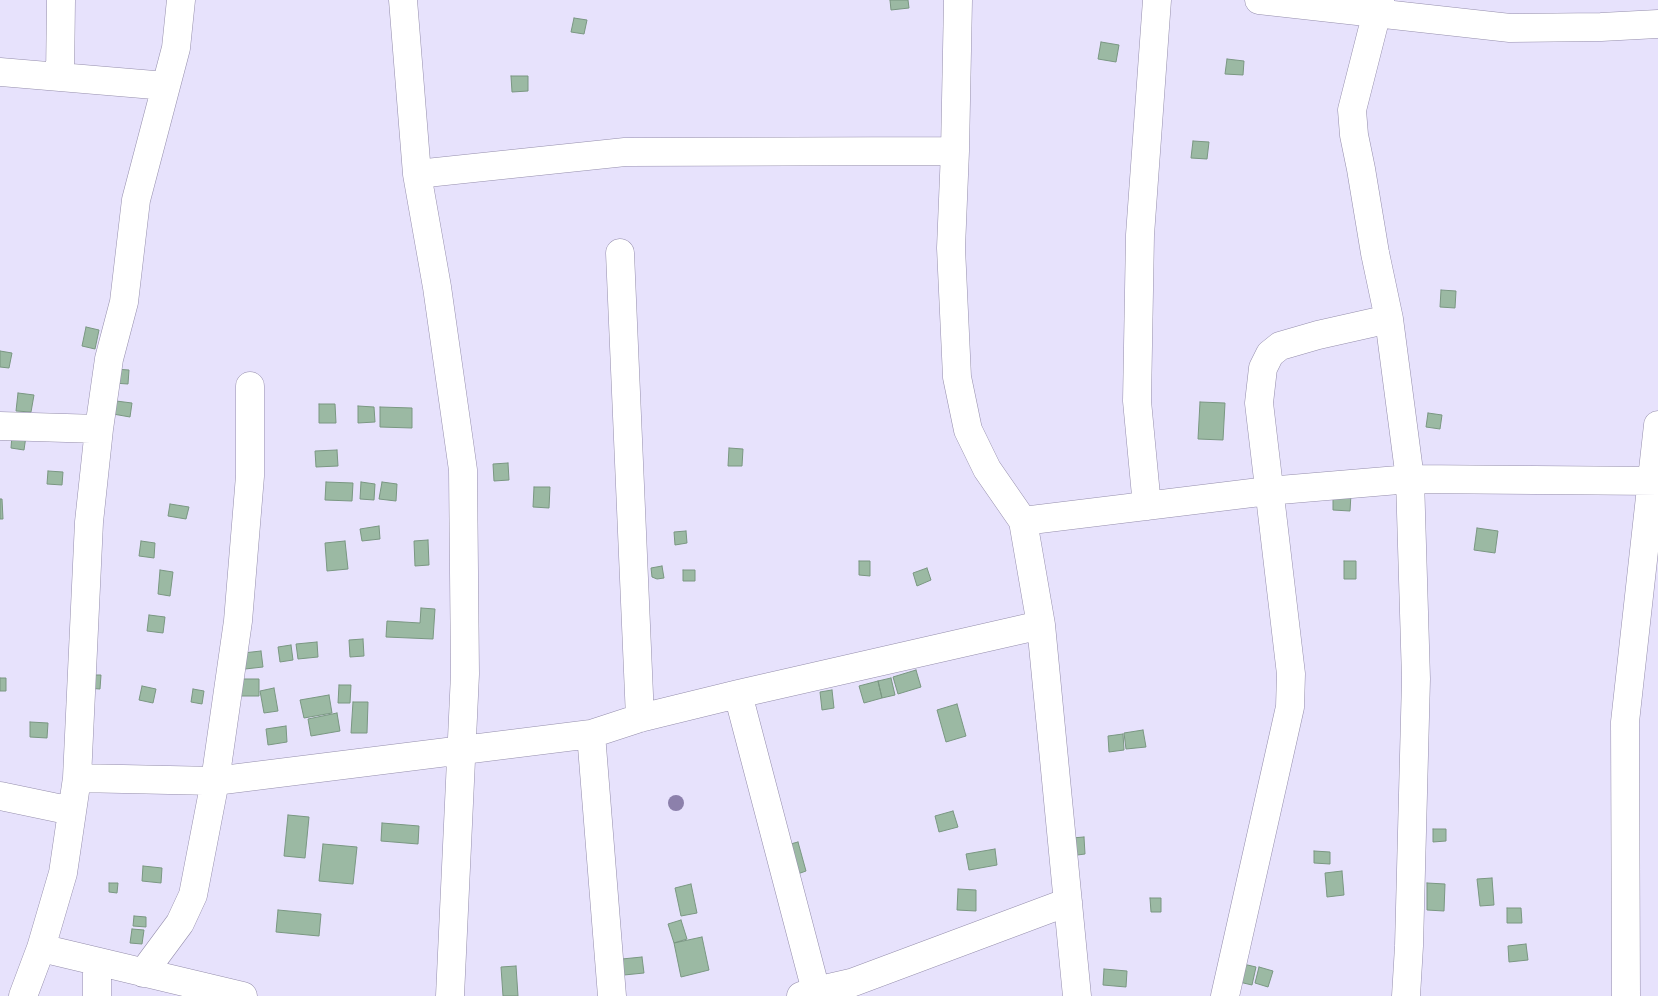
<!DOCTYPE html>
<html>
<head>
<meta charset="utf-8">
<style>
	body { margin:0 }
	canvas { display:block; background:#e7e2fc }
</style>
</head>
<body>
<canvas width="1658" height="996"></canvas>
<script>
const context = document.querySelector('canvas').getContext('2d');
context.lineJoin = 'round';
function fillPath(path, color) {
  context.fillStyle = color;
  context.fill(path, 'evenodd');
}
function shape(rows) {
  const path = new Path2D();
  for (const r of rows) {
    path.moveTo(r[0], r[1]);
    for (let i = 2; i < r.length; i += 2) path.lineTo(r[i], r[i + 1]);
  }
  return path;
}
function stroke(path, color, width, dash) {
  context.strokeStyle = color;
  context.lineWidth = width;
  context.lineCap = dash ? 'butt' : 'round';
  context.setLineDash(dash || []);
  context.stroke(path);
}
const building = shape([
	[890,0,908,0,909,8,891,10,890,0],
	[574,18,587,20,584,34,571,32,574,18],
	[1101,42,1119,45,1116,62,1098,59,1101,42],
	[1227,59,1244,61,1243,75,1225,74,1227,59],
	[511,76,528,76,528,91,512,92,511,76],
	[1193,141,1209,142,1207,159,1191,158,1193,141],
	[1441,290,1456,291,1455,308,1440,307,1441,290],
	[86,327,99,330,95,349,82,346,86,327],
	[0,351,12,353,9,368,0,367,0,351],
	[114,369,129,370,128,384,113,383,114,369],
	[18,393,34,395,31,412,16,411,18,393],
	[116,401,132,403,130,417,113,414,116,401],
	[1200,402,1225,403,1223,440,1198,439,1200,402],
	[319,404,335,404,336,423,319,423,319,404],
	[358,406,374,407,375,422,358,423,358,406],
	[380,407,412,408,412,428,380,427,380,407],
	[1428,413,1442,415,1440,429,1426,427,1428,413],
	[12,435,26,436,24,450,11,448,12,435],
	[729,448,743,449,742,466,728,466,729,448],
	[337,450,338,466,316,467,315,451,337,450],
	[508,463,509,480,494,481,493,464,508,463],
	[48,471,63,472,62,485,47,484,48,471],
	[326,482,353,483,352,501,325,500,326,482],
	[361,482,375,484,374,500,360,499,361,482],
	[382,482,397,484,396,501,379,499,382,482],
	[534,487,550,487,549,508,533,507,534,487],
	[1333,494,1351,494,1350,511,1333,510,1333,494],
	[0,499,2,499,3,519,0,519,0,499],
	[170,504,189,507,186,519,168,516,170,504],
	[379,526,380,539,362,541,360,529,379,526],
	[1477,528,1498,531,1495,553,1474,550,1477,528],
	[686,531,687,543,675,545,674,532,686,531],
	[428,540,429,565,415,566,414,541,428,540],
	[141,541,155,543,154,558,139,556,141,541],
	[345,541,348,569,327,571,325,543,345,541],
	[859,561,870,561,870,576,859,575,859,561],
	[1344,561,1356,561,1356,579,1344,579,1344,561],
	[662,566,664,578,657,579,652,577,651,568,662,566],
	[927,568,931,580,917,586,913,573,927,568],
	[160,570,173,572,170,596,158,594,160,570],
	[683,570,695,570,695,581,683,581,683,570],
	[421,608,435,609,433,639,386,637,387,621,420,623,421,608],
	[149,615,165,617,163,633,147,631,149,615],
	[363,639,364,656,350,657,349,640,363,639],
	[317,642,318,657,298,659,296,644,317,642],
	[291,645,293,660,280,662,278,647,291,645],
	[261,651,263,667,245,669,243,653,261,651],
	[916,670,921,687,898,694,893,677,916,670],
	[86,675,101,675,100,689,86,688,86,675],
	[0,678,6,678,6,691,0,691,0,678],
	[891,678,895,695,882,698,878,681,891,678],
	[239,679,259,679,259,696,239,696,239,679],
	[878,681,882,698,864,703,859,686,878,681],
	[339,685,351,685,350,703,338,703,339,685],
	[142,686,156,689,153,703,139,700,142,686],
	[274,688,278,711,264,713,260,691,274,688],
	[193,689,204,691,202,704,191,702,193,689],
	[832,690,834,708,822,710,820,692,832,690],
	[329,695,332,713,304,718,300,700,329,695],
	[353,702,368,702,367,733,351,733,353,702],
	[957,704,966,736,946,742,937,710,957,704],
	[337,713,340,731,311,736,308,719,337,713],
	[30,722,48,723,47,738,30,737,30,722],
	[286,726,287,742,268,745,266,729,286,726],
	[1143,730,1146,747,1126,749,1124,733,1143,730],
	[1123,734,1124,750,1109,752,1108,736,1123,734],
	[953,811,958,827,939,832,935,816,953,811],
	[288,815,309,817,305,858,284,856,288,815],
	[382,823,419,826,418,844,381,841,382,823],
	[1433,829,1446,829,1446,841,1433,842,1433,829],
	[1084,837,1085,854,1062,857,1060,839,1084,837],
	[798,842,806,871,792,876,783,846,798,842],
	[323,844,357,847,353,884,319,881,323,844],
	[995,849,997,865,969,870,966,854,995,849],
	[1314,851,1330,852,1330,864,1314,863,1314,851],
	[143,866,162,868,161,883,142,881,143,866],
	[1342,871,1344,895,1327,897,1325,873,1342,871],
	[1492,878,1494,905,1480,906,1477,879,1492,878],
	[109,883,118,883,117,893,109,892,109,883],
	[1427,883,1445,884,1444,911,1427,910,1427,883],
	[691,884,697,913,681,916,675,888,691,884],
	[958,889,976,890,976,911,957,910,958,889],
	[1150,898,1161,898,1161,912,1151,912,1150,898],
	[1507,908,1521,908,1522,923,1507,923,1507,908],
	[278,910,321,914,319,936,276,932,278,910],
	[134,916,146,917,146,927,133,926,134,916],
	[681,920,687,939,674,943,668,924,681,920],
	[132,929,144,930,142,944,130,943,132,929],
	[702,937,709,970,681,977,674,943,702,937],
	[1526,944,1528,960,1509,962,1508,946,1526,944],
	[642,957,644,973,624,975,622,959,642,957],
	[1239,963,1256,967,1252,985,1235,981,1239,963],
	[516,966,518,996,503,996,501,967,516,966],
	[1259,967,1273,971,1268,987,1255,983,1259,967],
	[1104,969,1127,971,1126,987,1103,985,1104,969]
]);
const minor = shape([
	[403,0,417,174,437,287,463,470,465,674,450,996],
	[958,0,955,151,951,248,957,377,968,430,987,469,1023,521,1041,625,1077,996],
	[1259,0,1510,28,1601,27,1658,24],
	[1380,0,1352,110,1354,135,1361,169,1375,253,1389,319,1410,479,1416,679,1409,946,1406,996],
	[0,72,166,86],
	[60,77,61,0],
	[417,174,625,152,955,151],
	[620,253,640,718],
	[0,426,99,429],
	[1147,506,1137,401,1140,235,1157,0],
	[1023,521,1268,491,1410,479,1658,481],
	[738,694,816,991],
	[591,734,612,996],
	[77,778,215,781,591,734,640,718,738,694,1041,625],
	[0,796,72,811],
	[41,948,243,996],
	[97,962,97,996],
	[143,973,180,923,193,895,215,781,238,621,250,476,250,386],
	[23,996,41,948,63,873,77,778,89,522,99,429,109,359,124,302,136,200,176,48,181,0],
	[801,996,816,991,851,983,1068,902],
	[1225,996,1290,707,1291,674,1259,403,1263,368,1270,354,1280,346,1318,335,1389,319],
	[1626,996,1625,722,1658,425]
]);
const trees = [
	[676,803]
];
fillPath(building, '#9bb9a3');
stroke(building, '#7a9782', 1);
stroke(minor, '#958eac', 29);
stroke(minor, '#fff', 28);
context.fillStyle = '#8c80ab';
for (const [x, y] of trees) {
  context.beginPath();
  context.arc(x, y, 8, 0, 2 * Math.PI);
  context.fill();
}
</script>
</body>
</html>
